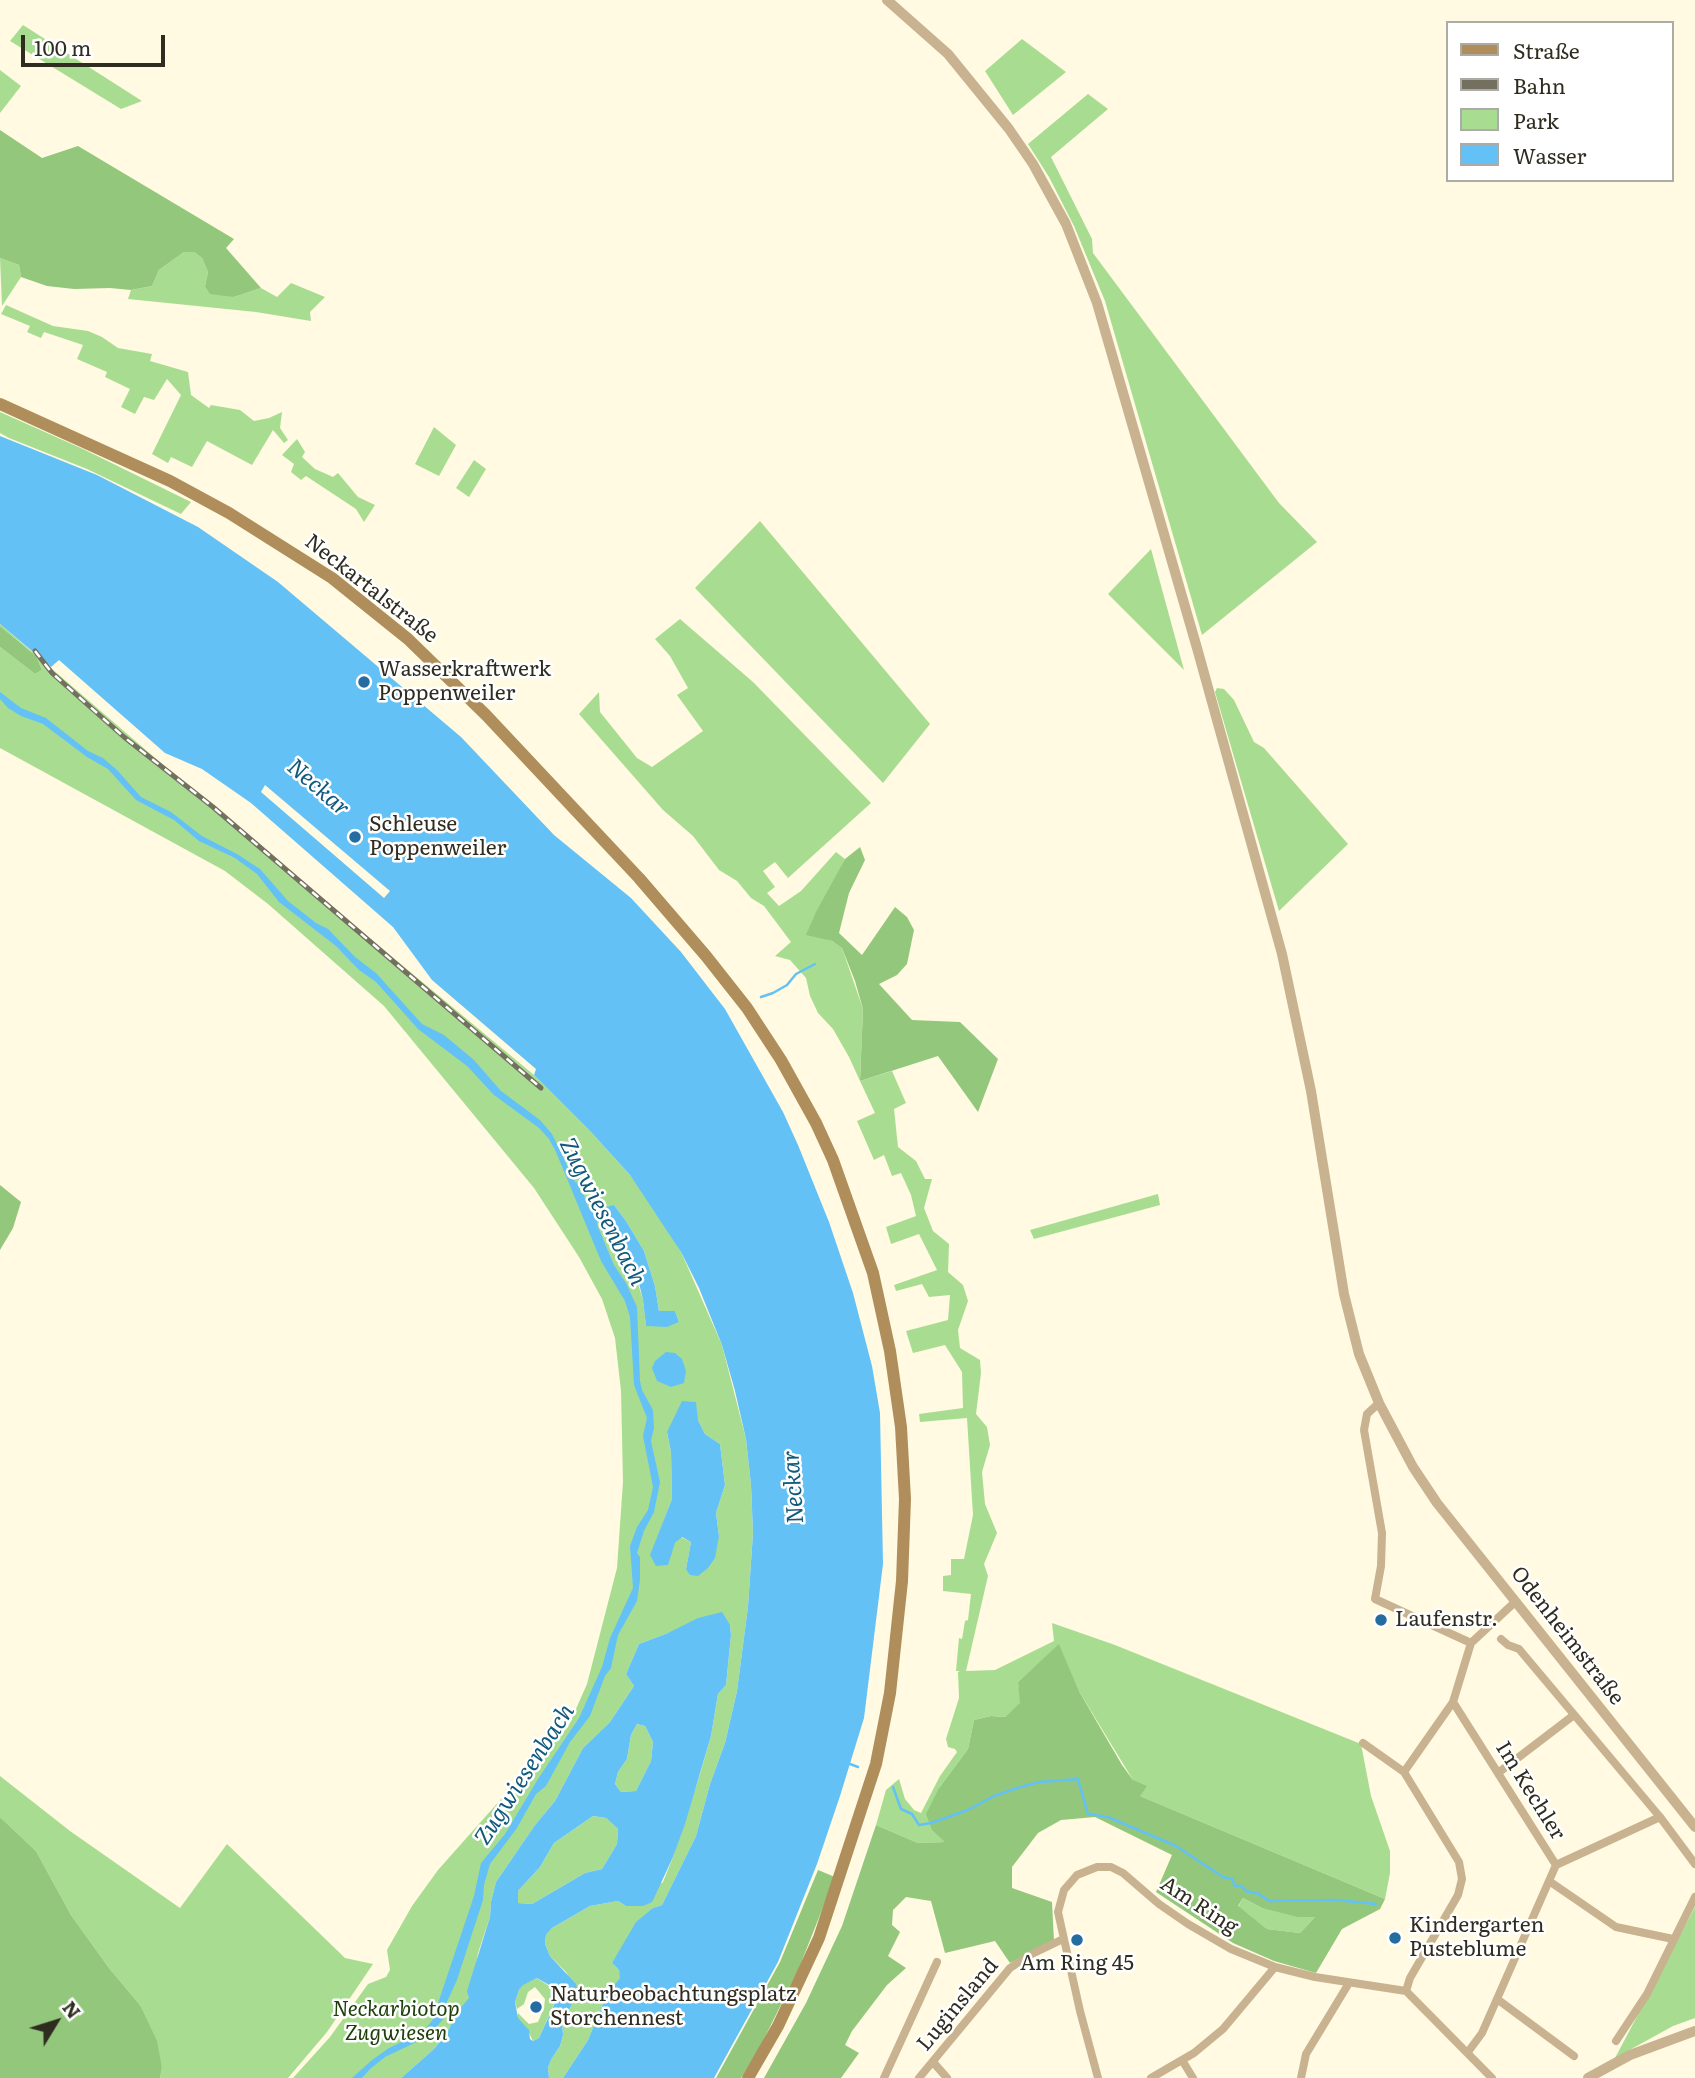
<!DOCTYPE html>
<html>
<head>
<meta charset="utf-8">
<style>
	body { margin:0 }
	#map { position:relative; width:1695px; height:2078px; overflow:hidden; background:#fffae1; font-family:Literata,serif }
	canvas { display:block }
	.legend { position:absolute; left:1446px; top:21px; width:228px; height:161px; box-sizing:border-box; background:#fff; border:2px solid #acaba6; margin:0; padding:9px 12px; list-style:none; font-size:21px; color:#2f2c20 }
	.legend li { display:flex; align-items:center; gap:14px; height:35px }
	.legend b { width:35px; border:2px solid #acaba6 }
	.north { position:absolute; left:21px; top:1987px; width:70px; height:70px; -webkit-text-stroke:5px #fff; paint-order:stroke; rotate:52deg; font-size:19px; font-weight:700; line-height:28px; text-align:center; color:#2f2c20 }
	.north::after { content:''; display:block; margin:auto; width:24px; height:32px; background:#2f2c20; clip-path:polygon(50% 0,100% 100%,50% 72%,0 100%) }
	.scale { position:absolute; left:21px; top:35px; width:144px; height:32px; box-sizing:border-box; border:4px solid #2f2c20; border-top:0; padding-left:9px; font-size:21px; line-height:24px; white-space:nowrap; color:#2f2c20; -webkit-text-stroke:5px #fff; paint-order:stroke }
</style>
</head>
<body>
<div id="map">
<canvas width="1695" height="2078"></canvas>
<ul class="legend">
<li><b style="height:9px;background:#af8e5b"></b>Straße</li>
<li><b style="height:9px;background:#73705f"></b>Bahn</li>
<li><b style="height:19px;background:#a8dd91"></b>Park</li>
<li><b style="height:19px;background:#64c1f6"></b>Wasser</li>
</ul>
<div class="north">N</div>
<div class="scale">100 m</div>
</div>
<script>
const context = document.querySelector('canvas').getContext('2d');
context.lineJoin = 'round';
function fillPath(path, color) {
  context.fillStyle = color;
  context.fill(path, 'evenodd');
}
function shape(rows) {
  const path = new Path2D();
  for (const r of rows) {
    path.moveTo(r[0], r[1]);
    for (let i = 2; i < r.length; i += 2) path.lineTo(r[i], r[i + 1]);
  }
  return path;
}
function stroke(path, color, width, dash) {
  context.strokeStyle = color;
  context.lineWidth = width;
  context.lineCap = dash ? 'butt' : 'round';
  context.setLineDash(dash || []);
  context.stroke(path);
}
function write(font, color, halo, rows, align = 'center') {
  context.font = font + ' Literata,serif';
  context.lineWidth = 5;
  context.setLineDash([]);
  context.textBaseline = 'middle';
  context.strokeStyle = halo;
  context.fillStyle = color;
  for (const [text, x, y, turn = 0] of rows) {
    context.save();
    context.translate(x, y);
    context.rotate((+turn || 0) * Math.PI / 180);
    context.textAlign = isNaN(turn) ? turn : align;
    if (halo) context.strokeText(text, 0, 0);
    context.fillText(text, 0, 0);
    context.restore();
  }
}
const green = shape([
	[23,25,142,101,121,109,10,41],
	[1022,39,1066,72,1013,115,985,71],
	[0,70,21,86,0,113],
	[1088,94,1108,109,1051,157,1092,239,1093,253,1279,503,1317,542,1202,635,1105,301,1074,226,1049,177,1028,144],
	[184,252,194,252,202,258,208,272,205,286,234,297,261,288,277,297,291,283,325,297,310,312,311,321,256,312,128,299,131,290,152,286,159,270],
	[0,258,19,265,21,277,2,306],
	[6,305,53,326,88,331,102,337,118,348,152,354,150,361,188,372,191,395,209,408,211,405,240,410,254,421,269,418,282,412,280,428,288,440,284,443,273,430,252,465,207,441,192,467,171,457,168,463,152,454,181,395,167,379,154,400,144,397,135,414,121,407,130,389,105,377,107,372,77,359,83,345,44,332,41,338,27,332,30,326,1,314],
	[0,412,83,449,191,502,181,514,87,469,9,438,0,433],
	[434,427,456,445,439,476,415,464],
	[297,439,305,452,302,457,315,469,333,477,338,473,358,497,375,505,364,522,356,509,306,476,301,480,291,472,294,464,282,455],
	[474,460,486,469,469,497,456,488],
	[760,521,930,724,883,783,695,588],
	[1151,549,1184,670,1108,594],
	[680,619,753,682,871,803,788,878,775,862,763,871,775,887,767,893,779,906,801,891,836,852,845,859,807,934,832,941,842,948,863,1009,860,1081,892,1071,906,1103,894,1109,898,1147,916,1161,925,1179,932,1179,924,1208,933,1231,949,1244,948,1272,963,1285,968,1301,958,1330,960,1348,980,1360,981,1373,976,1414,987,1427,990,1445,982,1472,985,1504,997,1533,984,1564,988,1576,966,1671,995,1670,1054,1641,1052,1623,1115,1645,1361,1744,1371,1796,1390,1851,1390,1873,1385,1899,1140,1796,1133,1780,1080,1693,1059,1645,1018,1682,1021,1703,1005,1717,991,1716,974,1720,968,1749,939,1788,946,1842,918,1843,876,1825,886,1790,899,1779,905,1799,914,1810,921,1813,940,1776,957,1752,955,1749,948,1747,946,1739,959,1698,958,1672,960,1671,956,1671,959,1638,962,1639,965,1621,968,1620,971,1594,943,1591,943,1576,951,1575,951,1559,964,1559,973,1515,967,1418,920,1422,919,1414,963,1408,962,1372,945,1345,913,1353,906,1331,948,1320,950,1295,929,1297,922,1284,896,1291,894,1285,937,1270,919,1234,891,1244,886,1227,916,1216,911,1195,901,1173,892,1176,884,1155,874,1160,857,1121,875,1113,860,1081,849,1057,833,1029,818,1013,810,996,806,978,790,960,775,956,791,942,764,906,751,898,737,881,719,870,693,836,663,810,579,714,599,692,600,712,637,758,652,767,703,731,677,695,688,688,670,656,655,639],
	[0,624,206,802,534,1075,590,1131,630,1175,662,1220,681,1252,722,1345,746,1439,751,1485,753,1533,748,1607,737,1691,725,1743,710,1784,696,1836,662,1905,653,1908,612,1963,619,1970,621,1978,607,1994,588,2040,563,2078,549,2078,548,2067,552,2058,560,2046,563,2035,562,2023,578,1993,566,1972,550,1956,545,1944,546,1935,552,1928,590,1906,618,1901,626,1906,663,1882,673,1857,700,1774,711,1736,718,1694,726,1685,731,1635,730,1625,668,1633,639,1644,626,1674,634,1686,610,1722,583,1748,555,1801,535,1825,496,1882,491,1902,490,1917,478,1953,470,1998,457,2012,447,2033,434,2049,401,2078,293,2078,330,2037,368,1984,386,1977,390,1970,387,1950,412,1906,438,1870,534,1762,568,1727,587,1684,617,1568,623,1482,621,1391,615,1338,602,1299,579,1257,534,1188,384,1006,268,904,225,871,0,748,0,647,35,674,42,670,36,656,0,626],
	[614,1205,626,1221,644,1251,655,1286,659,1311,675,1311,679,1322,646,1325,643,1300],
	[698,1420,705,1434,720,1444,725,1485,716,1513,719,1536,686,1569,691,1542,681,1537,675,1543,656,1541,672,1499,671,1452,667,1432],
	[1217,688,1224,689,1234,700,1254,742,1264,748,1348,844,1279,911,1215,692],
	[1158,1194,1160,1205,1034,1239,1030,1230],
	[637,1724,645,1726,653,1742,651,1761,636,1791,621,1792,615,1784,618,1772,627,1759,631,1735],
	[0,1776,70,1831,180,1908,227,1844,345,1958,373,1964,327,2032,288,2078,160,2078,162,2068,140,2005,109,1968,71,1915,36,1851,0,1817],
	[593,1816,606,1818,618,1829,617,1844,602,1869,585,1873,532,1904,518,1903,518,1891,540,1867,554,1843],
	[1243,1898,1262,1908,1316,1916,1300,1933,1267,1929,1238,1907],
	[1695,1907,1695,2018,1673,2026,1615,2058],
	[537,1978,555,1990,558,1995,539,2038,533,2041,526,2027,517,2018,518,2013,529,2024,538,2022,544,2008,545,1999,535,1987,528,1992,524,2004,517,2009,515,2002,519,1990,523,1984]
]);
const forest = shape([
	[0,130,42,158,78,146,234,239,226,248,261,288,234,297,210,294,205,286,208,272,202,258,194,252,184,252,159,270,152,286,131,290,110,288,74,289,47,286,21,277,19,265,0,258],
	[0,626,36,656,42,670,35,674,0,647],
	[860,847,865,860,849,893,839,933,862,955,895,907,907,917,914,930,907,964,897,975,879,984,912,1020,960,1022,998,1059,978,1112,938,1056,860,1081,863,1009,855,981,842,948,832,941,806,935,816,912,845,859],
	[0,1185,21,1202,13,1228,0,1250],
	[1059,1644,1080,1693,1122,1765,1133,1780,1147,1786,1140,1796,1385,1899,1380,1909,1342,1929,1316,1973,1274,1961,1233,1943,1156,1892,1172,1855,1095,1817,1061,1820,1038,1833,1012,1867,1012,1888,1052,1902,1054,1941,1010,1963,995,1941,945,1953,931,1901,906,1897,893,1910,892,1925,900,1932,888,1956,906,1968,887,1985,852,2031,845,2045,859,2053,841,2078,764,2078,806,2003,842,1926,876,1825,918,1843,945,1842,932,1830,926,1814,939,1788,968,1749,974,1720,991,1716,1005,1717,1020,1703,1018,1682],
	[1243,1898,1262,1908,1298,1917,1315,1917,1300,1933,1267,1929,1238,1906],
	[0,1817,36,1851,71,1915,109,1968,140,2005,157,2041,162,2068,160,2078,0,2078],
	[818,1870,835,1877,799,1968,761,2045,741,2078,716,2078,780,1962]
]);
const water = shape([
	[0,436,97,475,198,527,278,582,461,737,554,835,631,898,681,952,725,1009,783,1112,798,1145,829,1222,853,1293,872,1366,880,1413,883,1564,864,1718,840,1796,817,1864,778,1962,714,2078,563,2078,588,2040,607,1994,620,1978,619,1970,612,1963,636,1922,653,1908,662,1905,696,1836,710,1784,725,1743,737,1691,748,1607,753,1533,751,1485,746,1439,735,1391,722,1345,699,1288,681,1252,630,1175,590,1131,534,1075,536,1069,432,980,393,927,251,803,202,769,165,753,59,660,51,667,0,624],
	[265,785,390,891,384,898,261,792],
	[0,692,21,708,46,718,88,751,103,758,117,770,141,797,171,812,202,836,237,854,260,869,288,901,316,923,328,929,355,957,376,973,422,1024,444,1035,474,1060,501,1091,540,1120,552,1134,575,1182,580,1183,580,1192,584,1195,588,1207,596,1213,598,1227,614,1265,626,1283,637,1307,640,1381,642,1390,653,1410,654,1428,651,1441,660,1482,654,1512,644,1531,637,1553,640,1557,640,1580,637,1601,618,1635,611,1668,605,1676,590,1716,570,1742,546,1786,536,1794,517,1828,490,1864,484,1885,483,1900,457,1980,446,2004,444,2018,429,2036,385,2057,370,2069,362,2078,352,2078,372,2060,389,2048,422,2032,432,2021,474,1896,481,1863,505,1834,538,1779,579,1718,602,1667,610,1638,633,1588,630,1546,637,1527,648,1510,653,1487,643,1436,647,1418,634,1385,630,1317,625,1301,601,1261,556,1152,549,1139,539,1128,494,1095,467,1066,418,1029,376,982,359,970,336,946,279,902,257,874,235,858,199,841,174,820,136,800,108,769,87,757,43,724,21,716,8,708,0,699],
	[614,1205,626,1221,644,1251,655,1286,659,1311,675,1311,679,1322,667,1327,646,1326,643,1300,637,1275,630,1262,619,1253,602,1208],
	[666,1352,675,1353,682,1359,686,1371,684,1383,671,1387,657,1381,652,1368,655,1361],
	[682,1401,696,1402,698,1420,705,1434,720,1444,725,1485,716,1513,719,1536,715,1558,708,1568,698,1576,690,1575,686,1569,691,1542,682,1537,675,1543,668,1565,656,1566,650,1555,672,1499,671,1452,667,1432],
	[722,1612,730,1625,731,1635,726,1685,718,1694,711,1736,685,1824,673,1857,655,1896,652,1902,643,1906,626,1906,618,1901,590,1906,552,1928,546,1935,545,1944,550,1956,576,1984,578,1993,562,2023,563,2035,560,2046,552,2058,548,2067,549,2078,401,2078,434,2049,447,2033,457,2012,469,1998,467,1991,490,1917,491,1902,496,1882,535,1825,555,1801,583,1748,610,1722,634,1686,626,1674,639,1644,668,1633,698,1618],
	[637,1724,645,1726,653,1742,651,1761,636,1791,621,1792,615,1784,618,1772,627,1759,631,1735],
	[593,1816,606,1818,618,1829,617,1844,602,1869,585,1873,532,1904,518,1903,518,1891,540,1867,554,1843],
	[537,1978,549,1985,558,1996,539,2038,533,2041,530,2039,529,2030,518,2018,515,2002,519,1990,523,1985]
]);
const stream = shape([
	[761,997,773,993,787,985,796,974,815,964],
	[850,1764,858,1767],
	[893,1787,901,1809,912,1814,919,1825,931,1823,968,1810,994,1796,1020,1787,1040,1782,1078,1779,1088,1814,1108,1817,1176,1846,1223,1877,1232,1879,1235,1886,1242,1886,1246,1891,1259,1894,1269,1901,1336,1900,1376,1904]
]);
const minor = shape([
	[1379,1403,1367,1414,1364,1430,1382,1533,1381,1566,1375,1599,1471,1643],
	[1501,1639,1508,1645,1519,1649,1660,1817,1695,1864],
	[1453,1702,1556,1865],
	[1363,1743,1404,1772,1459,1862,1462,1879,1458,1895,1410,1978,1406,1991],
	[1404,1772,1453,1702,1471,1643,1515,1602],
	[1498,1773,1574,1715],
	[1556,1865,1660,1817],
	[1549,1881,1616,1927,1673,1939],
	[1497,1999,1574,2056],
	[1616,2041,1647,1994,1695,1897],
	[1468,2052,1482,2033,1556,1865],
	[1182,2060,1193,2078],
	[933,2062,947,2078],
	[884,2078,937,1962],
	[919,2078,1010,1968,1032,1954,1063,1939],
	[1098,2078,1080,2011,1058,1912,1064,1890,1077,1875,1097,1867,1111,1867,1123,1873,1159,1904,1188,1924,1231,1949,1275,1967,1315,1977,1406,1991,1492,2078],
	[1151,2078,1194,2053,1223,2029,1275,1967],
	[1301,2078,1306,2054,1349,1983]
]);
const tertiary = shape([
	[887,0,948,54,1009,129,1033,164,1066,224,1097,303,1197,648,1282,954,1311,1091,1344,1294,1359,1354,1379,1403,1413,1467,1437,1503,1695,1827],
	[1588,2078,1630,2055,1695,2031]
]);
const secondary = shape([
	[0,404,170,481,229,513,332,578,408,639,486,715,639,878,706,956,747,1008,781,1060,816,1123,833,1160,873,1273,890,1351,901,1427,905,1499,902,1581,890,1693,876,1764,819,1938,778,2026,748,2078]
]);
const rail = shape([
	[35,651,52,673,124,737,213,807,541,1088]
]);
const markers = [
	[364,682,7,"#256da1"],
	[355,837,7,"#256da1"],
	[1381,1620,7,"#256da1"],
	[1395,1938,7,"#256da1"],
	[1077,1940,7,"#256da1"],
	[536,2007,7,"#256da1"]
];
const streetNames = [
	["Neckartalstraße",371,589,38],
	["Odenheimstraße",1567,1636,52],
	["Im Kechler",1530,1791,58],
	["Am Ring",1199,1906,33],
	["Luginsland",958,2005,-50]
];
const poiNames = [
	["Wasserkraftwerk",378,670],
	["Poppenweiler",378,694],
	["Schleuse",369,825],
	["Poppenweiler",369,849],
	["Laufenstr.",1395,1620],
	["Kindergarten",1409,1926],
	["Pusteblume",1409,1950],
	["Am Ring 45",1077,1964,"center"],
	["Naturbeobachtungsplatz",550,1995],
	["Storchennest",550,2019]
];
const parkNames = [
	["Neckarbiotop",396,2010],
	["Zugwiesen",396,2034]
];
const waterNames = [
	["Neckar",318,788,41],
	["Zugwiesenbach",602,1212,63],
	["Neckar",794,1487,-94],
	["Zugwiesenbach",525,1775,-57]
];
fillPath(green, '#a8dd91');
fillPath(forest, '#93c77c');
fillPath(water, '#64c1f6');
stroke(stream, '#64c1f6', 2.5);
stroke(minor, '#c8b290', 8);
stroke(tertiary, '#c8b290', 10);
stroke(secondary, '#af8e5b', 12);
stroke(rail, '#73705f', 5);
stroke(rail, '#fff', 2.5, [8]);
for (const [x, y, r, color] of markers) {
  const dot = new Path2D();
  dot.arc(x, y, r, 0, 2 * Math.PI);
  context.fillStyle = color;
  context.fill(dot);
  stroke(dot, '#fff', 2.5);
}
write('21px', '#2f2c20', '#fff', streetNames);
write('21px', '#2f2c20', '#fff', poiNames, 'left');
write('italic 21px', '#1f400c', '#fff', parkNames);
write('italic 23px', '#125a7d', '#fff', waterNames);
</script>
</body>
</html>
